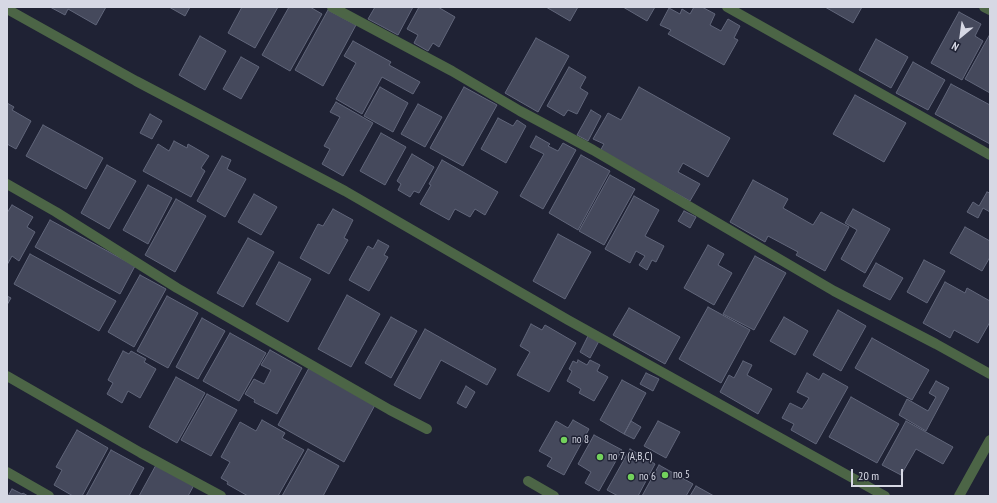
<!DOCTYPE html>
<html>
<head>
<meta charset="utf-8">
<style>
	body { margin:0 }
	#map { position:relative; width:997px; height:503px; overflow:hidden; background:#1f2234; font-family:"PT Sans Narrow",sans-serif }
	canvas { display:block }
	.frame { position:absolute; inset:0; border:8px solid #d6d8e4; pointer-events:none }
	.north { position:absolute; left:941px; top:16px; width:40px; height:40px; -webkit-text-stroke:3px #1f2234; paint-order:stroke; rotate:209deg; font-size:11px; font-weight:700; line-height:16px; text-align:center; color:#d6d8e4 }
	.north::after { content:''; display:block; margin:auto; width:14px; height:18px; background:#d6d8e4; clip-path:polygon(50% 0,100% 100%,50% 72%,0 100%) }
	.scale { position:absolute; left:851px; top:469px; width:52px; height:18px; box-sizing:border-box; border:2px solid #d6d8e4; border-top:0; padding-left:5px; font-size:12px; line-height:14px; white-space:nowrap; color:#d6d8e4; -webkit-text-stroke:3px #1f2234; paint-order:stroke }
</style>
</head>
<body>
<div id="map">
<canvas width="997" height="503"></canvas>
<div class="frame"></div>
<div class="north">N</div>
<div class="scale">20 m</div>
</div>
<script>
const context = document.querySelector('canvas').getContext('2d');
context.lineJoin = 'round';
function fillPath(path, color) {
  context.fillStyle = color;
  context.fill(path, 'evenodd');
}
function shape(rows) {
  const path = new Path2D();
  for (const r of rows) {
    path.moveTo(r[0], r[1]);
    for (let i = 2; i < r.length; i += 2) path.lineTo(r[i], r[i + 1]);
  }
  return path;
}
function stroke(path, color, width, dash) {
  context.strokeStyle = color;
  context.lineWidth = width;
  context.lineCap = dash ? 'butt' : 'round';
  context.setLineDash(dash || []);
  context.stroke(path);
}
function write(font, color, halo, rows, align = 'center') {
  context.font = font + ' "PT Sans Narrow",sans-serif';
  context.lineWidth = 3;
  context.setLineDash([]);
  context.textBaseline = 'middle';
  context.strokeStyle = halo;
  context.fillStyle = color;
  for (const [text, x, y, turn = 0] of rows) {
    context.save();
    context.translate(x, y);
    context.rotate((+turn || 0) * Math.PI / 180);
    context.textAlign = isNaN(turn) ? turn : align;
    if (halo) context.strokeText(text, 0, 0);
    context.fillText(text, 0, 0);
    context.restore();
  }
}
const building = shape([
	[50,7,106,7,96,25,68,9,65,15,50,7],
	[169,7,190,7,185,16,169,7],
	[242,7,278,7,255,48,228,33,242,7],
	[289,7,310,7,322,14,290,71,262,55,289,7],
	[375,7,413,7,398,35,368,19,375,7],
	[419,7,438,7,455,17,439,47,433,43,428,51,414,43,418,35,407,29,419,7],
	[546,7,578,7,570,21,546,7],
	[623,7,655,7,647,21,623,7],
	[694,7,702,7,715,14,710,25,721,31,728,19,740,26,734,38,738,40,724,65,668,34,671,30,660,25,669,8,680,14,682,9,690,14,694,7],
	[825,7,862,7,853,23,825,7],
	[328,10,356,25,323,86,295,70,328,10],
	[959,12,981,24,975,36,983,41,962,80,931,63,959,12],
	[990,34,990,93,965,79,990,34],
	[200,36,226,51,205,90,179,75,200,36],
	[536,38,569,56,538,112,505,93,536,38],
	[876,39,908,57,891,88,859,70,876,39],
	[353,41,391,62,389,65,420,82,413,94,382,77,362,114,336,99,356,63,344,56,353,41],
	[241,57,259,67,241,99,223,89,241,57],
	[913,62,945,80,928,110,896,93,913,62],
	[569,67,586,77,580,88,588,93,577,114,568,110,564,116,547,106,569,67],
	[951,84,990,105,990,144,935,114,951,84],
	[380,87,408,103,393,132,364,116,380,87],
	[464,87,497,105,463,166,430,148,464,87],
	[639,87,730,138,708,177,683,163,678,172,700,184,690,201,600,151,604,144,593,139,608,113,621,120,639,87],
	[855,95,906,123,884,162,833,134,855,95],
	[336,102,373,123,343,176,322,164,330,149,324,146,340,117,330,112,336,102],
	[7,103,14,107,12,110,31,121,16,149,7,144,7,103],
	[418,104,442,117,425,147,401,134,418,104],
	[591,110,601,116,588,141,577,135,591,110],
	[150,114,162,121,152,139,140,133,150,114],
	[498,118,513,126,517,120,526,126,506,163,481,149,498,118],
	[43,125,103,158,86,189,26,156,43,125],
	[381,133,406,147,385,185,360,171,381,133],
	[536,136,550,144,548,146,558,151,563,143,576,150,543,209,520,196,544,154,530,147,536,136],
	[174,141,187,148,188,144,209,156,201,168,205,171,191,197,143,171,158,144,169,151,174,141],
	[412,154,434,167,419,193,414,191,410,197,398,190,401,184,397,181,412,154],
	[581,155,610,171,578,230,549,213,581,155],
	[222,156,231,160,227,169,246,179,225,217,197,201,222,156],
	[442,160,498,192,485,215,475,209,470,217,455,209,449,220,420,204,431,185,429,184,442,160],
	[107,165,136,181,109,229,81,213,107,165],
	[610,175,635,189,604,245,579,231,610,175],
	[753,180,788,199,783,208,813,225,821,212,849,227,825,271,796,255,798,252,768,236,765,242,730,222,753,180],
	[148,185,172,198,148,244,123,230,148,185],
	[987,192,990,193,990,212,983,208,978,218,967,212,973,202,979,206,987,192],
	[254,194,277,207,261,235,238,222,254,194],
	[634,196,659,210,645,236,664,246,656,262,652,260,647,270,639,265,645,256,636,251,630,263,605,249,634,196],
	[176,199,206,216,175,272,145,255,176,199],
	[12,205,33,217,27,227,35,232,19,261,12,256,7,265,7,213,12,205],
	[333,209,353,220,344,238,348,240,329,274,300,258,318,224,323,226,333,209],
	[853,209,890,229,865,273,841,259,857,230,845,223,853,209],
	[684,211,696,217,690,228,678,221,684,211],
	[50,220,135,266,120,294,35,247,50,220],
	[965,227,990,241,990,257,982,271,950,253,965,227],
	[558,234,591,252,565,299,533,281,558,234],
	[248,238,274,252,243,307,217,293,248,238],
	[378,240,389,246,384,255,388,257,369,291,349,280,368,246,373,249,378,240],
	[708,245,724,254,718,265,732,273,714,305,684,288,708,245],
	[30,254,116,301,99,331,14,284,30,254],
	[755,256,786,273,754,330,723,314,755,256],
	[924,260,945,271,927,303,907,292,924,260],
	[279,262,311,279,288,322,256,304,279,262],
	[876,263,903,278,890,300,863,286,876,263],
	[140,275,166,289,134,347,108,332,140,275],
	[945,282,965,293,967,288,990,301,990,322,978,343,954,330,950,338,923,323,945,282],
	[347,295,380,314,351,367,318,349,347,295],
	[7,296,11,298,7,305,7,296],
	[167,296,198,313,168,368,137,351,167,296],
	[708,307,750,330,721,383,679,359,708,307],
	[629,308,680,337,665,364,613,335,629,308],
	[838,310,866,326,841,371,813,355,838,310],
	[391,317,417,331,391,378,365,363,391,317],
	[784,317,808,331,795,355,770,341,784,317],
	[202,318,225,331,198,379,176,367,202,318],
	[531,324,542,330,545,325,576,343,549,392,517,375,530,352,520,346,531,324],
	[425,329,496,369,487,385,441,360,420,399,394,385,425,329],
	[230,333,266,353,239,401,203,381,230,333],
	[588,336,599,341,590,358,580,352,588,336],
	[872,338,929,370,912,400,855,368,872,338],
	[270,350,302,368,277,414,254,402,255,400,245,394,254,379,264,384,271,370,261,365,270,350],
	[123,351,129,354,131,351,146,359,144,362,156,369,140,398,128,391,122,403,107,394,113,383,108,380,123,351],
	[578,360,587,365,590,360,600,365,597,371,608,377,594,401,579,393,581,389,567,381,572,371,569,369,573,361,577,363,578,360],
	[743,361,752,365,747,375,772,389,758,414,720,392,729,375,734,378,743,361],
	[309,368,375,405,344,462,278,425,309,368],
	[646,373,659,379,653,391,640,384,646,373],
	[807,373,819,380,823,373,848,387,816,444,791,430,794,424,782,418,790,403,802,409,809,398,797,392,807,373],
	[176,377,205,393,177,443,149,427,176,377],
	[622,380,646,393,624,434,600,420,622,380],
	[936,381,949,388,926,431,899,415,907,399,928,411,936,397,929,393,936,381],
	[466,386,475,392,466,408,457,403,466,386],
	[207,394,237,410,211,456,181,440,207,394],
	[851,397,899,424,877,463,829,437,851,397],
	[262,420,285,433,282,438,304,450,278,496,248,496,227,484,228,482,221,478,230,462,221,457,240,422,256,431,262,420],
	[573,420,589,429,564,475,547,466,552,458,539,451,556,421,568,428,573,420],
	[631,421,641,427,634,439,624,434,631,421],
	[658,421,680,432,666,458,644,446,658,421],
	[906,421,953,447,943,464,916,449,901,475,882,465,906,421],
	[77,430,108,448,82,496,73,496,54,485,62,470,56,467,77,430],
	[594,435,622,450,599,491,585,483,591,472,578,464,594,435],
	[308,449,339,466,323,496,282,496,308,449],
	[630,449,655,464,638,496,618,496,607,490,630,449],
	[111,450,144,468,129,496,86,496,111,450],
	[156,465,194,485,188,496,139,496,156,465],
	[659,465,693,484,686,496,642,496,659,465],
	[696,486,714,496,690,496,696,486],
	[12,489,22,494,23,493,28,496,8,496,12,489]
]);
const minor = shape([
	[332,7,452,71,520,111,593,150,834,291,936,344,990,374],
	[727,7,990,155],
	[984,7,990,10],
	[7,9,136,81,345,191,568,320,885,496],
	[7,184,56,212,177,288,390,410,427,429],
	[7,376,141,453,221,496],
	[7,472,49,496],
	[528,481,554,496],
	[959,496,990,440]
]);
const markers = [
	[564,440,4,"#73d25c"],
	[600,457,4,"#73d25c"],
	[665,475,4,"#73d25c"],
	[631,477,4,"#73d25c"]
];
const poiNames = [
	["no 8",572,440],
	["no 7 (A,B,C)",608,457],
	["no 5",673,475],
	["no 6",639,477]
];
fillPath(building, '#45495c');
stroke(building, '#61667a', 1);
stroke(minor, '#4c6546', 10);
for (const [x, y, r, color] of markers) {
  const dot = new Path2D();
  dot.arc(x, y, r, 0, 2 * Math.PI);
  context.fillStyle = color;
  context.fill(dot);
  stroke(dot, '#1f2234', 1.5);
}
write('11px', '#d6d8e4', '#1f2234', poiNames, 'left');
</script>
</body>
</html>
